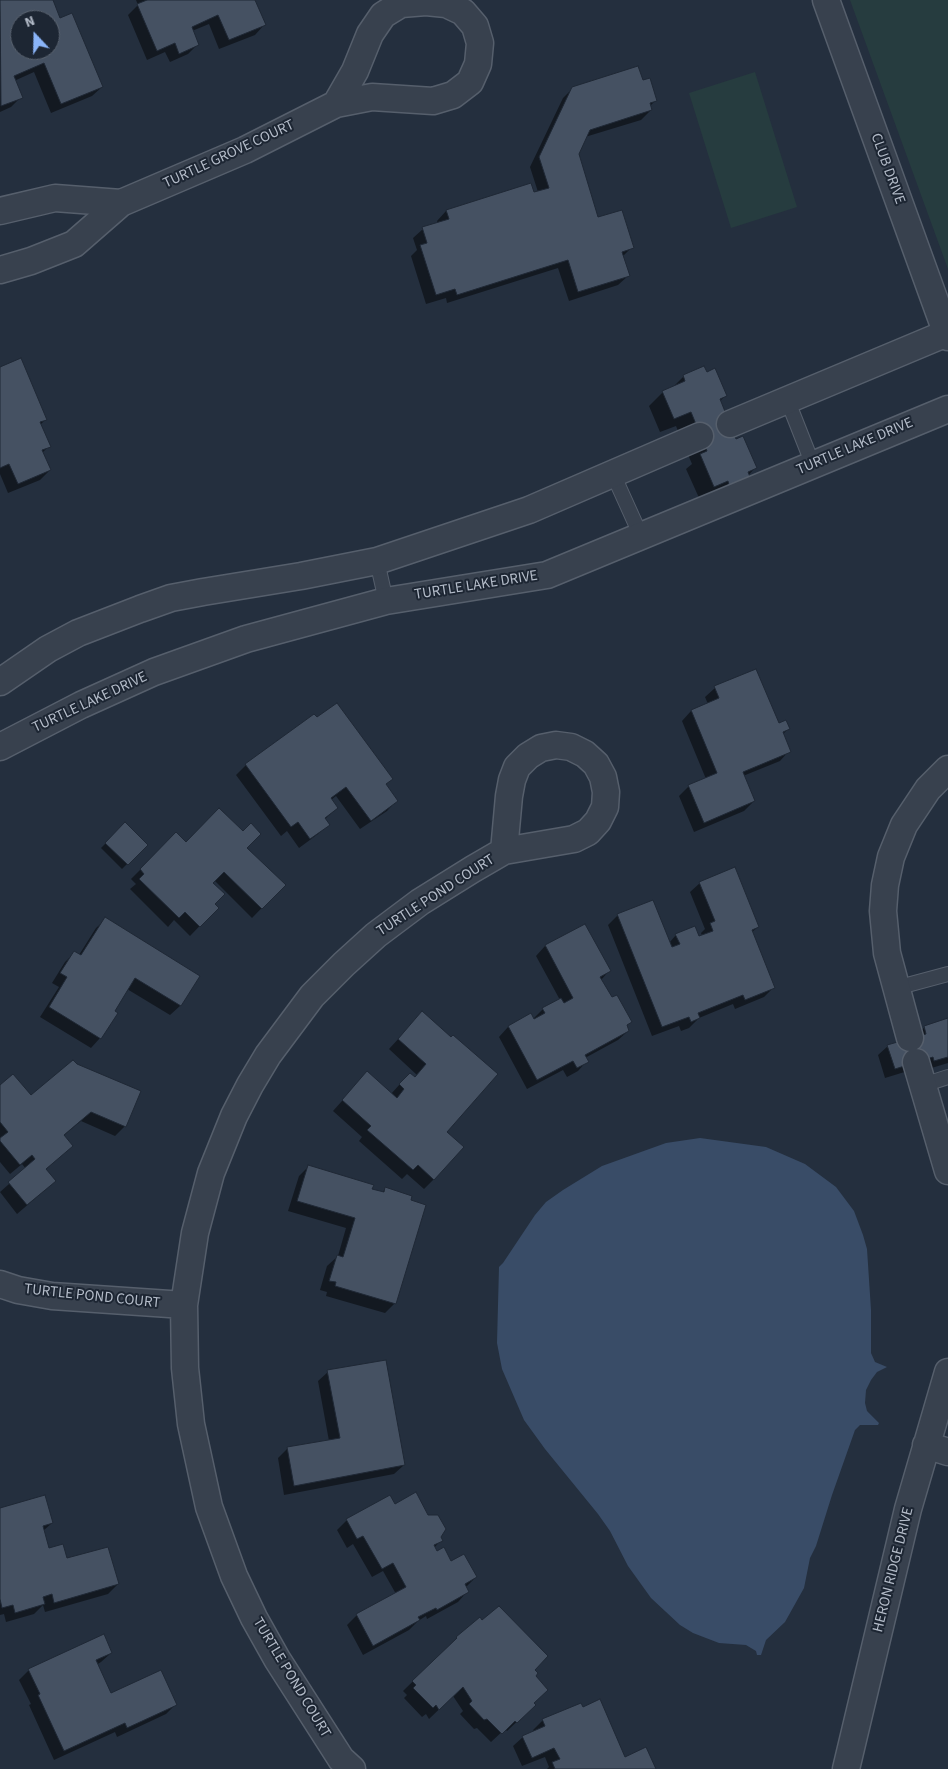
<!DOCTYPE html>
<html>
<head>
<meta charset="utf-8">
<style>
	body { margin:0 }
	#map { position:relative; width:948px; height:1769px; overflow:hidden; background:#242f3e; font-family:"Source Sans 3",sans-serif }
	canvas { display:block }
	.north { position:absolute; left:10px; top:10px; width:50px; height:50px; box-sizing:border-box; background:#1d2633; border:1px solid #59626f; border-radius:50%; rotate:339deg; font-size:14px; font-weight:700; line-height:20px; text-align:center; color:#b4bcc9 }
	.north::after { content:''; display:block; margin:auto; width:18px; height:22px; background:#8ab4f8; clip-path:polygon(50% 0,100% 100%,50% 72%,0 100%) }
</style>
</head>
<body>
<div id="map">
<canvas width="948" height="1769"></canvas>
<div class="north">N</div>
</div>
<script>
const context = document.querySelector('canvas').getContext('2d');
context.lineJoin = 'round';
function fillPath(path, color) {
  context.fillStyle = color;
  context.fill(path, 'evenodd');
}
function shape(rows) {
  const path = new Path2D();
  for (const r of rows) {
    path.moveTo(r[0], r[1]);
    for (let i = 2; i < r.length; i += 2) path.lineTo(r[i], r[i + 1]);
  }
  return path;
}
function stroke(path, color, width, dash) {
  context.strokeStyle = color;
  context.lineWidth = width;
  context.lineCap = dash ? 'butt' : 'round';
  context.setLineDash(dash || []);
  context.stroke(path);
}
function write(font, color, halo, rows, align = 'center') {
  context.font = font + ' "Source Sans 3",sans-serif';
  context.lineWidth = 4;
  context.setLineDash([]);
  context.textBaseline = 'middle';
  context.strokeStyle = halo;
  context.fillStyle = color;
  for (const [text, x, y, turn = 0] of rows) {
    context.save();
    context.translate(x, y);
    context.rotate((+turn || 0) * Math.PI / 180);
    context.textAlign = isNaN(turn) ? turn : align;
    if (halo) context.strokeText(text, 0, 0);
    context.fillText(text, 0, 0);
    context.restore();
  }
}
const green = shape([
	[850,0,948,0,948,269],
	[755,72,797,207,731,228,689,93]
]);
const water = shape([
	[700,1138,766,1147,805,1164,836,1187,854,1211,863,1235,867,1249,871,1310,871,1353,875,1362,887,1367,877,1372,871,1380,866,1390,865,1403,867,1411,879,1423,878,1425,860,1425,855,1430,832,1495,816,1546,810,1558,804,1588,785,1622,766,1640,761,1655,757,1655,756,1651,746,1645,719,1643,693,1633,680,1625,651,1598,628,1566,610,1531,598,1514,545,1449,524,1420,502,1369,497,1343,499,1267,503,1263,535,1215,546,1202,563,1190,602,1166,666,1143]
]);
const shadow = shape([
	[0,0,51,0,59,20,102,87,92,96,51,113,34,72,14,81,21,97,11,107,0,112],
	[20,20,50,20,50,50,20,50],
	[136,0,254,0,264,25,255,35,219,49,209,24,192,31,198,44,188,54,170,62,165,52,147,60,128,15,138,5],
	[642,81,655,101,650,106,651,110,641,120,585,137,577,154,598,219,632,247,622,257,628,276,618,285,569,301,558,268,447,303,446,298,426,304,411,256,417,250,413,238,423,229,438,224,437,221,446,211,538,192,530,167,563,98,573,88],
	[0,368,45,420,40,425,49,446,42,453,50,470,40,480,8,493,0,474],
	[684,376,725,396,719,402,735,441,755,468,734,491,700,500,686,469,692,464,676,426,660,432,649,406,663,392,671,389],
	[755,670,778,724,788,729,782,735,789,751,780,761,743,776,754,801,744,811,694,832,679,796,689,786,706,779,682,721,691,711,708,704,705,697,715,688],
	[314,716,391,779,385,785,396,801,387,811,360,829,336,796,331,800,337,808,324,820,328,825,318,834,299,848,287,831,281,836,236,775,246,765],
	[125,824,146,845,122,869,101,848],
	[176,834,186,843,245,848,284,885,252,918,214,880,211,883,213,904,217,908,190,936,174,920,168,927,130,889,136,884,131,879],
	[700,883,758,927,752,932,774,987,764,997,735,1009,733,1004,699,1018,689,1028,681,1031,679,1026,652,1036,608,925,618,915,669,943,676,935,702,936,701,933,705,929,690,892],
	[106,919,198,977,180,1006,170,1015,127,989,113,1011,100,1038,91,1048,40,1017,59,987,52,983,65,962,75,952,79,955,96,928],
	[585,925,609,971,601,980,611,999,630,1022,626,1027,628,1031,618,1040,585,1058,587,1061,578,1071,567,1077,563,1070,527,1089,499,1037,508,1027,531,1015,533,1019,543,1009,560,1000,536,956,545,946],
	[422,1013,445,1132,434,1179,424,1189,407,1174,402,1179,359,1141,362,1137,333,1111,358,1083,391,1094,400,1084,414,1078,417,1075,389,1049],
	[948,1019,948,1063,925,1070,924,1066,885,1078,878,1055,888,1046,915,1036,925,1027],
	[73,1062,125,1126,115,1136,81,1121,63,1136,72,1146,45,1170,45,1190,17,1214,0,1192,26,1169,22,1164,10,1174,0,1162,0,1087,31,1097],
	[309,1166,371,1190,381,1193,386,1189,395,1303,385,1313,326,1296,327,1292,320,1290,327,1266,338,1256,346,1228,288,1211,299,1176],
	[328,1372,404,1465,394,1474,284,1495,278,1458,287,1449,329,1441,318,1381],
	[394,1505,439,1537,441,1540,434,1548,437,1553,476,1577,466,1587,467,1592,458,1602,427,1619,426,1616,418,1621,409,1630,363,1655,347,1625,357,1615,396,1594,383,1571,372,1577,353,1544,347,1548,337,1530,347,1520],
	[0,1510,52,1523,43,1531,48,1550,66,1560,118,1584,108,1594,45,1612,43,1605,34,1614,6,1622,4,1614,0,1615],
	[480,1619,534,1670,534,1675,532,1703,525,1714,507,1731,505,1729,491,1742,477,1728,474,1729,460,1714,463,1711,453,1696,429,1719,426,1714,422,1717,404,1698,407,1695,403,1691,457,1638],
	[111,1653,101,1662,96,1665,110,1695,176,1704,166,1714,117,1737,115,1732,54,1760,29,1705,31,1704,19,1680,29,1670],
	[543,1720,624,1758,654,1769,547,1769,549,1767,545,1757,522,1766,513,1746,523,1737,534,1732,533,1730]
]);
const building = shape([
	[0,0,53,0,60,18,72,13,103,87,61,104,44,63,14,76,23,98,1,106,0,0],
	[20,20,50,20,50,50,20,50,20,20],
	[147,0,255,0,266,25,229,40,218,15,192,27,199,45,179,54,175,43,157,51,137,4,147,0],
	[638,66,643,80,650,78,657,101,650,103,652,110,590,130,579,154,598,217,622,210,634,248,622,252,630,276,578,292,568,260,457,295,455,289,436,295,420,245,427,243,422,227,449,219,446,210,531,183,534,192,549,188,539,157,572,87,638,66],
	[21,358,47,420,40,422,51,447,42,450,51,470,18,484,9,464,0,468,0,367,21,358],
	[704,366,707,372,715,368,727,396,720,399,736,439,743,436,757,468,748,472,750,477,729,485,728,481,714,487,700,454,707,451,691,412,674,419,662,391,685,381,683,375,704,366],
	[756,669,779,723,786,720,790,729,783,732,791,752,743,772,755,801,704,823,688,785,717,773,691,710,719,698,714,686,756,669],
	[337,703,393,779,386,784,398,801,371,821,346,787,331,798,338,808,325,818,330,825,310,839,298,822,291,827,245,764,314,714,317,717,337,703],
	[219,808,243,831,251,823,261,834,247,848,286,885,262,909,224,872,213,883,225,894,215,904,219,908,200,927,185,912,179,918,139,879,144,874,140,869,176,832,186,842,219,808],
	[125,822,148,845,128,865,105,843,125,822],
	[735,867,759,927,752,930,775,988,745,1000,743,995,698,1013,700,1018,691,1022,689,1017,662,1027,617,914,653,900,672,947,680,944,675,934,695,926,699,936,713,931,710,923,715,921,699,882,735,867],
	[105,917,200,976,181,1006,135,978,115,1011,118,1013,101,1039,49,1007,67,977,60,973,74,951,81,955,105,917],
	[585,924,611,971,600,977,612,997,617,995,632,1022,627,1025,629,1031,585,1055,589,1062,577,1068,573,1061,537,1080,508,1026,531,1013,534,1019,545,1013,542,1008,561,998,564,1003,573,998,545,945,585,924],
	[422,1011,451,1037,453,1035,498,1074,447,1132,464,1147,434,1180,418,1165,413,1170,367,1130,371,1126,342,1100,367,1071,397,1098,404,1089,399,1084,410,1073,415,1077,426,1064,398,1039,422,1011],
	[948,1018,948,1057,934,1061,933,1057,895,1069,887,1045,926,1034,924,1026,948,1018],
	[73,1060,77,1064,141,1091,126,1127,91,1112,64,1135,73,1146,46,1169,56,1181,27,1205,8,1182,35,1159,32,1155,20,1165,0,1141,0,1138,8,1132,0,1122,0,1085,13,1074,31,1095,73,1060],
	[308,1165,374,1185,372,1189,384,1192,385,1187,412,1196,411,1200,426,1205,396,1304,335,1286,336,1282,329,1281,337,1255,343,1257,355,1218,297,1201,308,1165],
	[386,1360,405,1465,294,1486,287,1447,340,1438,327,1370,386,1360],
	[416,1492,428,1515,438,1515,446,1529,441,1537,443,1541,434,1545,437,1551,444,1547,451,1561,464,1554,477,1577,465,1584,469,1592,437,1610,436,1608,418,1617,420,1620,373,1646,356,1614,406,1587,393,1563,382,1569,363,1536,357,1539,346,1519,390,1495,395,1504,416,1492],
	[45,1495,53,1523,43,1526,49,1548,63,1544,67,1558,108,1547,119,1584,54,1603,52,1594,43,1597,45,1604,15,1613,13,1605,2,1608,0,1599,0,1508,45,1495],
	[499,1606,548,1656,535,1670,538,1673,536,1676,548,1690,534,1703,536,1705,517,1723,515,1721,502,1734,487,1719,484,1720,469,1704,472,1701,463,1687,439,1710,436,1705,433,1708,413,1688,416,1685,412,1681,457,1638,456,1637,480,1617,482,1620,499,1606],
	[104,1634,112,1653,96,1660,111,1693,161,1670,177,1705,127,1728,125,1723,64,1751,38,1695,40,1694,28,1669,104,1634],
	[600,1699,625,1757,646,1747,656,1769,555,1769,552,1762,560,1759,554,1748,532,1758,522,1736,545,1726,542,1719,581,1703,583,1707,600,1699]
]);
const service = shape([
	[787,399,813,465],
	[613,474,641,536],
	[377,561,386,601],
	[896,988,948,974],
	[923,1085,948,1077]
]);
const minor = shape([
	[826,0,948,337],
	[0,211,55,198,121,203],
	[0,270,31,261,74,244,121,203,245,150,336,104,372,97,433,101,453,95,470,82,478,64,480,43,475,26,463,12,446,4,426,2,401,4,383,15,370,34,355,71,336,104],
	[730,424,947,333],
	[0,682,48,649,78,633,140,609,171,598,203,592,301,576,377,561,529,510,700,436],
	[0,747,81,705,154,672,246,639,386,601,547,575,948,409],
	[910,1038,887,953,883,911,885,885,891,857,904,825,928,789,948,769],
	[916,1062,948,1171],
	[0,1284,18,1290,52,1296,184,1305],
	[926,1445,948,1452],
	[352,1769,341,1759,277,1659,254,1618,234,1576,209,1507,191,1424,185,1368,184,1305,195,1233,211,1173,234,1116,250,1085,268,1055,312,996,344,964,376,935,420,902,473,869,504,851,574,839,588,832,598,821,605,807,606,792,603,777,596,764,585,754,571,747,556,745,541,748,528,756,517,767,512,780,509,796,504,851],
	[846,1769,908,1509,948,1372]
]);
const streetNames = [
	["TURTLE GROVE COURT",229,155,-25],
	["CLUB DRIVE",887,169,70],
	["TURTLE LAKE DRIVE",855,447,-23],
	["TURTLE LAKE DRIVE",476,586,-9],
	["TURTLE LAKE DRIVE",90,703,-25],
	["TURTLE POND COURT",436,896,-33],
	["TURTLE POND COURT",92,1297,6],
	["HERON RIDGE DRIVE",894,1570,-76],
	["TURTLE POND COURT",291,1678,59]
];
fillPath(green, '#263c3f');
fillPath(water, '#394c67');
fillPath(shadow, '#0007');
fillPath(building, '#455162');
stroke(building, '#1f2835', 1);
stroke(service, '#565f6c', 16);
stroke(minor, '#565f6c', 29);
stroke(service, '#38414e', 14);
stroke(minor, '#38414e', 26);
write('15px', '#b4bcc9', '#1d2633', streetNames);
</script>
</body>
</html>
